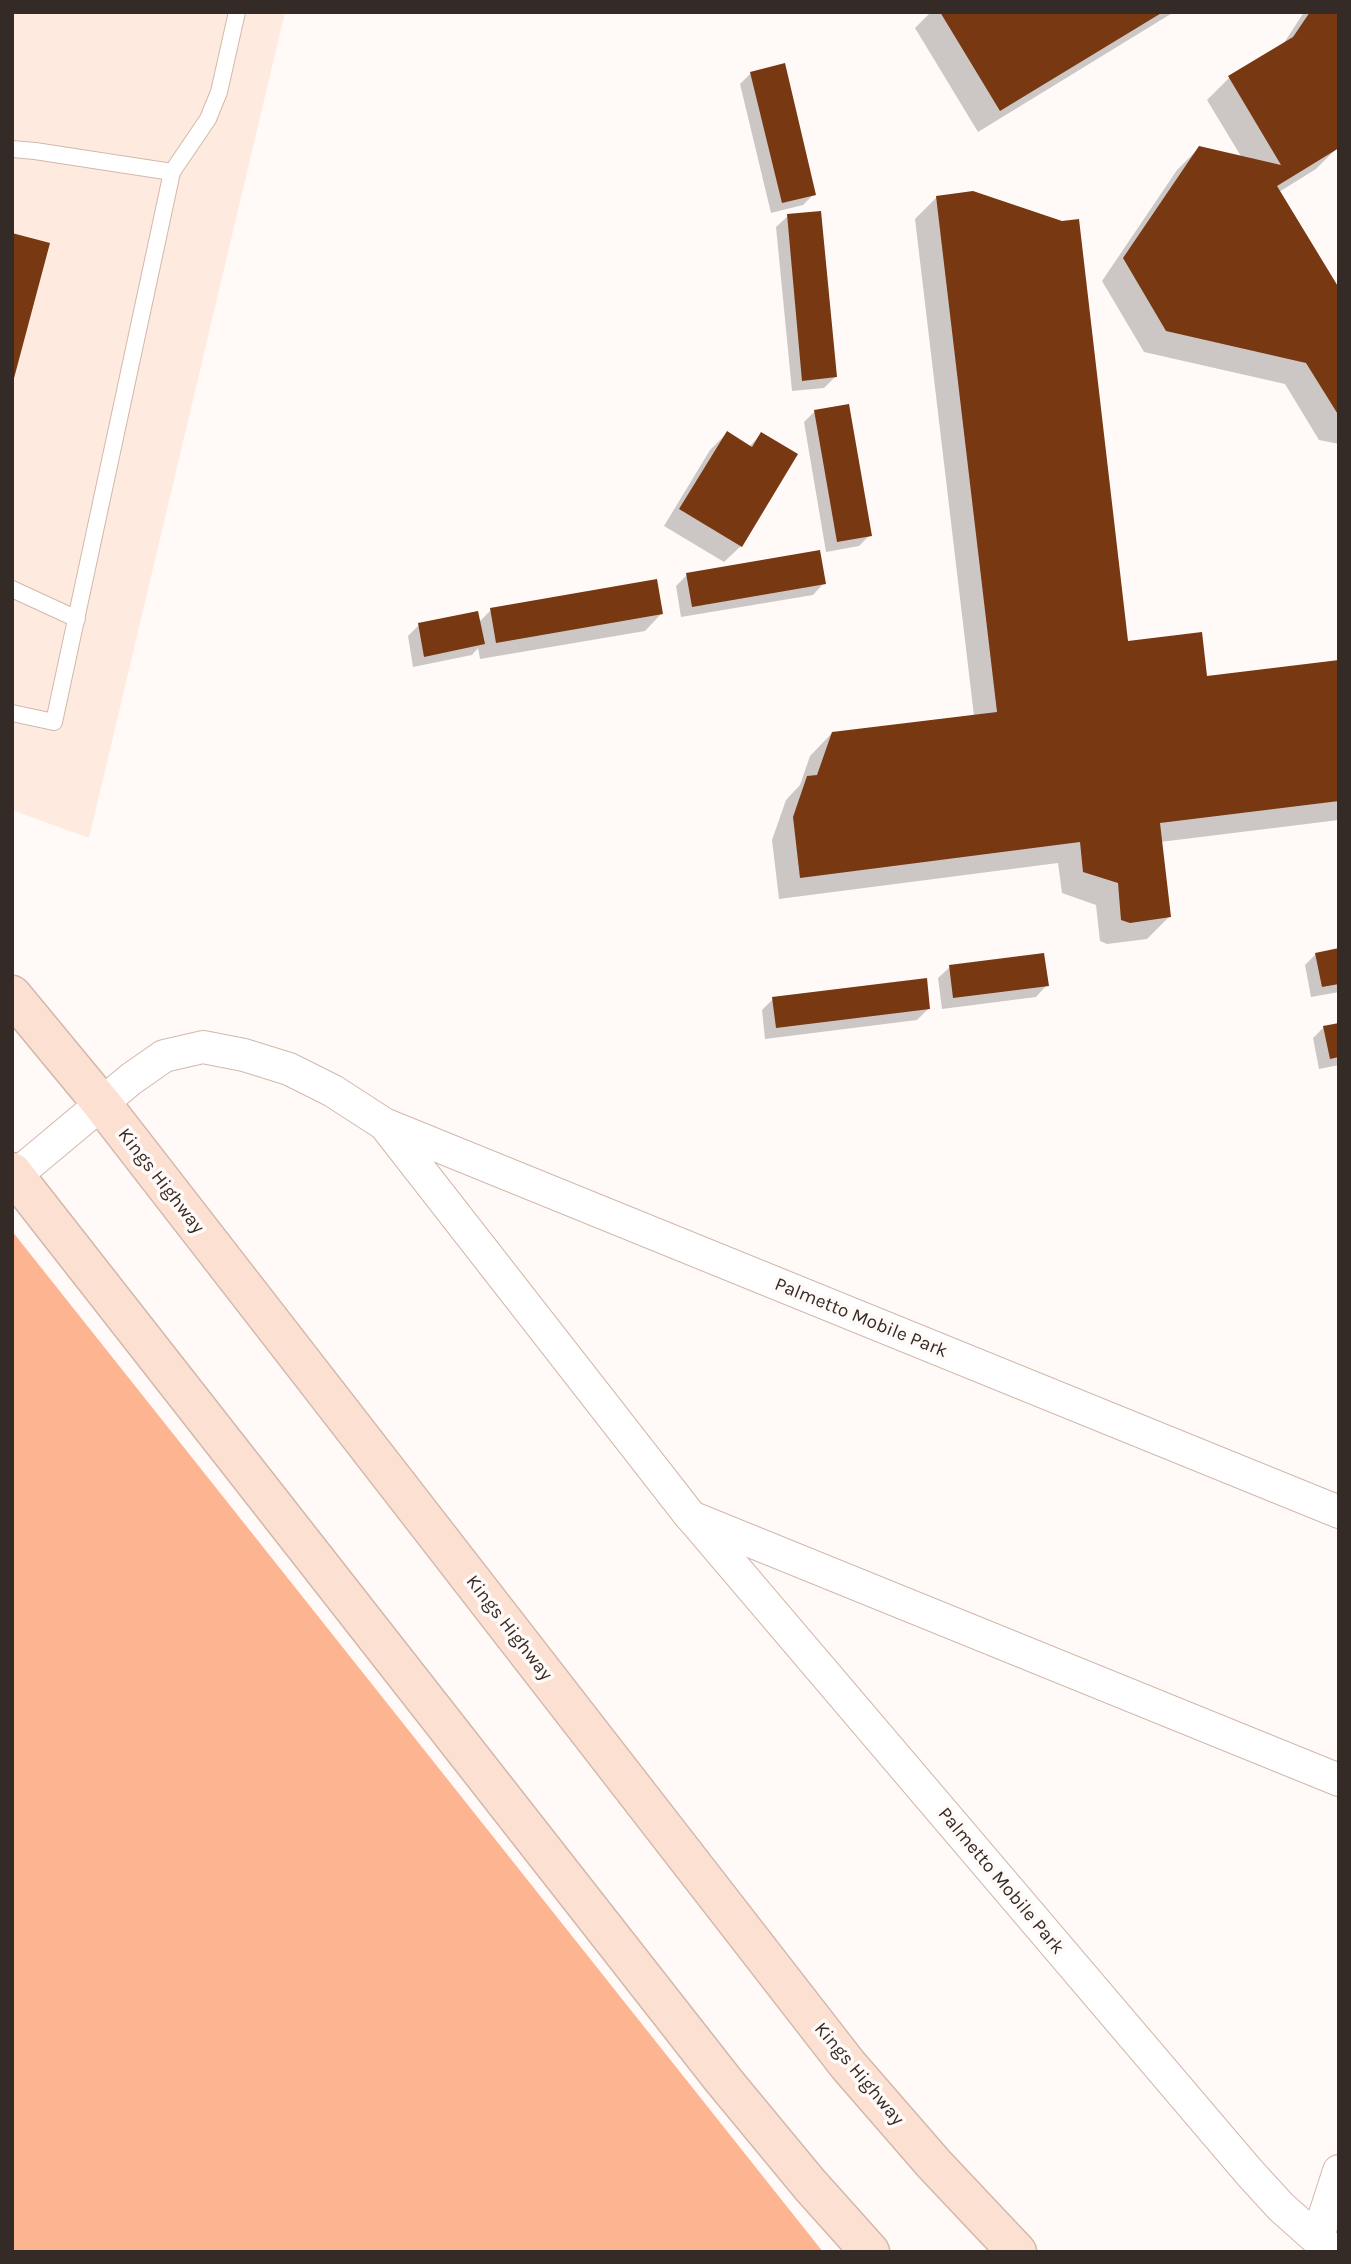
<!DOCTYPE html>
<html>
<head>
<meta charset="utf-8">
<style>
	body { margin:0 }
	#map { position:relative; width:1351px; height:2264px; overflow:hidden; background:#fff9f7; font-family:Karla,sans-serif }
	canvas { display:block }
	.frame { position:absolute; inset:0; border:14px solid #352b26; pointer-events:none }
</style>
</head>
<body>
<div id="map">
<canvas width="1351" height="2264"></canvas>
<div class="frame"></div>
</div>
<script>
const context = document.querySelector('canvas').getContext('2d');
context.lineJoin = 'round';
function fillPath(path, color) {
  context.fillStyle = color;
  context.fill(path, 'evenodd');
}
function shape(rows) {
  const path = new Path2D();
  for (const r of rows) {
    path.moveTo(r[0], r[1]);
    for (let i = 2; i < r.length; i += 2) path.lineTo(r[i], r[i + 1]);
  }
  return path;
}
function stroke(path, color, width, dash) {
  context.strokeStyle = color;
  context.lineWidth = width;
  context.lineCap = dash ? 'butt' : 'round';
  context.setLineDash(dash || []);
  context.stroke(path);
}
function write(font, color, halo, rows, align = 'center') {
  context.font = font + ' Karla,sans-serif';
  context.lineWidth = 7;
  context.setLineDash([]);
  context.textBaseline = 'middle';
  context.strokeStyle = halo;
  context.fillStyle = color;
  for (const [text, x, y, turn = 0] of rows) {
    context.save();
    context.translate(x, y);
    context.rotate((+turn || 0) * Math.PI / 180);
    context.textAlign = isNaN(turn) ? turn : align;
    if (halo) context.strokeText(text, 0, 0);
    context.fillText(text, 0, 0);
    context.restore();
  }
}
const built = shape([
	[12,12,285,12,89,838,12,810]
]);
const green = shape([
	[12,1231,823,2252,12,2252]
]);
const shadow = shape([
	[931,12,1174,12,978,132,915,28],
	[1304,12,1339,12,1338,147,1316,169,1279,192,1339,292,1339,444,1319,440,1285,384,1144,352,1102,281,1177,170,1199,148,1242,158,1207,100,1229,78,1282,46],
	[751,73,814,194,803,205,771,213,740,84],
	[937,197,1127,643,1206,678,1339,662,1339,820,1160,842,1169,917,1147,939,1107,944,1100,941,1096,905,1062,893,1058,863,779,899,772,840,786,800,800,785,810,756,832,733,974,716,915,219],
	[788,216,835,377,824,388,792,391,776,227],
	[815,411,870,535,859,546,826,552,804,422],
	[727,433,749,447,761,434,741,546,724,562,664,526,710,450],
	[687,575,824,583,813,595,681,617,676,586],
	[491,610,661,614,645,631,480,659,478,648,472,655,413,667,408,636,419,625,479,622],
	[1339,950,1339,992,1311,997,1305,965,1316,954],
	[950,967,1047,985,1036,997,942,1009,938,978],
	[773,999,928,1009,917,1020,765,1039,762,1010],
	[1339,1024,1339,1065,1319,1069,1313,1038,1324,1027]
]);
const building = shape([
	[940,12,1163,12,1000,111],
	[1310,12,1339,12,1339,148,1277,186,1339,288,1339,416,1306,363,1166,331,1123,258,1199,146,1281,165,1228,76,1293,37],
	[785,63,816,195,782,203,750,72],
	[973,191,1062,221,1079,219,1128,641,1202,632,1207,676,1339,660,1339,801,1160,823,1171,917,1130,923,1121,920,1118,883,1083,872,1080,842,800,878,793,817,807,776,817,775,832,732,997,712,936,196],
	[821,211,837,377,802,381,787,214],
	[12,233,50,243,13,382,12,382],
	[849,404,872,536,837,542,814,410],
	[727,431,752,447,761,432,798,454,742,547,679,509],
	[820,550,826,584,692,607,686,573],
	[657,579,663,614,496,643,490,608],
	[478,611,485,644,424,657,418,623],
	[1339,948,1339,984,1322,987,1315,953],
	[1044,953,1049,986,953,998,949,965],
	[927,978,930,1009,776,1028,772,997],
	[1339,1023,1339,1057,1330,1059,1323,1026]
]);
const lane = shape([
	[12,149,35,151,172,172,54,722,12,713],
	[172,172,208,119,219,92,237,12],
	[12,589,77,619]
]);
const street = shape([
	[385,1125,691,1517,1339,1780],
	[15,1176,131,1079,164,1056,203,1047,244,1055,289,1069,333,1091,384,1124,1339,1512],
	[694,1520,1249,2172,1281,2207,1317,2239,1336,2252],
	[1317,2239,1339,2171]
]);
const secondary = shape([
	[12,995,102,1104,848,2065,934,2164,1017,2252],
	[12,1172,724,2081,810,2185,870,2252]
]);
const streetNames = [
	["Kings Highway",161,1181,52],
	["Palmetto Mobile Park",861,1318,22],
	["Kings Highway",509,1628,52],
	["Palmetto Mobile Park",1001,1881,50],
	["Kings Highway",859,2074,50]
];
fillPath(built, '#ffeadf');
fillPath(green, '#fdb591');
fillPath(shadow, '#0003');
fillPath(building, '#773812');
stroke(lane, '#d2b8ab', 18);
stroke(street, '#d2b8ab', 34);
stroke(secondary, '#d2b8ab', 41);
stroke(lane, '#fff', 16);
stroke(street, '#fff', 32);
stroke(secondary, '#fce0d2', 38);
write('19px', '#352b26', '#fff9f7', streetNames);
</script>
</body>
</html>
